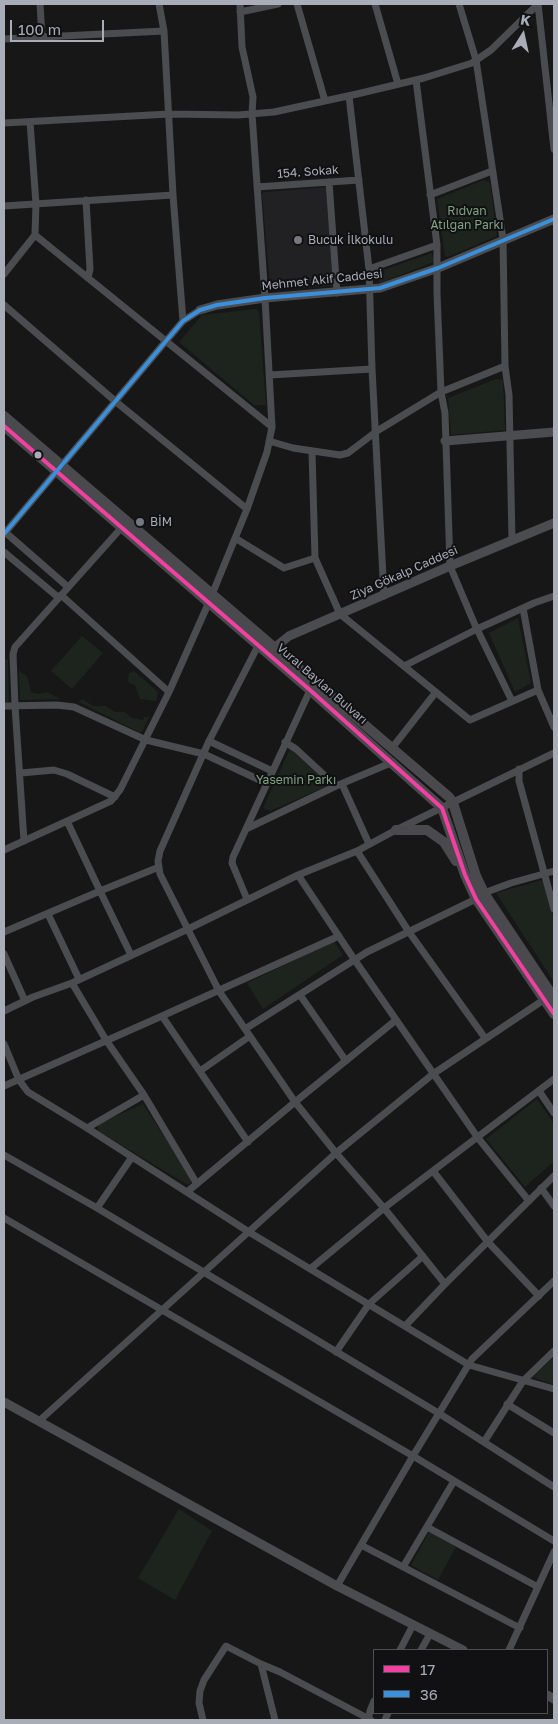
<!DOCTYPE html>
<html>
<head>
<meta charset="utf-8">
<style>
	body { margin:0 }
	#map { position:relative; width:558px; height:1724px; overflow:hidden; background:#171717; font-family:"Golos Text",sans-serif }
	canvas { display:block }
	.frame { position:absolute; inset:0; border:5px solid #a8adb8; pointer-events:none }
	.legend { position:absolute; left:373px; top:1649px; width:175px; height:65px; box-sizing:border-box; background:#111113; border:1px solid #4d4f55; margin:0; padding:6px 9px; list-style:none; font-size:15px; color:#a8adb8 }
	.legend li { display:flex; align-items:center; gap:10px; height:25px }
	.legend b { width:25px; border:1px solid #4d4f55 }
	.north { position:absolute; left:498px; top:10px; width:50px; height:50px; -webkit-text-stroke:4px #111113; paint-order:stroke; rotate:10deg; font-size:14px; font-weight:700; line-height:20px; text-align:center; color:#a8adb8 }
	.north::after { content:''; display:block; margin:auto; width:18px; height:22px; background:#a8adb8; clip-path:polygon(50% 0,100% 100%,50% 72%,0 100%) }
	.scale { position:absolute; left:10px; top:20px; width:94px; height:22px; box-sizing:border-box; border:2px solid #a8adb8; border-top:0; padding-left:6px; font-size:15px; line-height:18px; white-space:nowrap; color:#a8adb8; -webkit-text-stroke:4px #111113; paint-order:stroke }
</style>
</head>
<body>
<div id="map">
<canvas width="558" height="1724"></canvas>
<div class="frame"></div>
<ul class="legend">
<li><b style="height:6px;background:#f240a1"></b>17</li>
<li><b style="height:6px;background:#3a90db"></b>36</li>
</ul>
<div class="north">K</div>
<div class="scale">100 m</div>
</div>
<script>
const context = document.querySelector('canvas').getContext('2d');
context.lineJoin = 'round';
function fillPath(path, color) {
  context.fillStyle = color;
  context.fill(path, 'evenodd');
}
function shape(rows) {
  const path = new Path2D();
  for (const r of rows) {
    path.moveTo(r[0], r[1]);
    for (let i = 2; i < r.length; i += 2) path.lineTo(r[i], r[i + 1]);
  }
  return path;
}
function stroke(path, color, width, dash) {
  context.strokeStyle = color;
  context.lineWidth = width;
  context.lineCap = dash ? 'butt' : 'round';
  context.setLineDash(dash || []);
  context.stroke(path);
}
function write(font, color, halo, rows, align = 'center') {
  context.font = font + ' "Golos Text",sans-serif';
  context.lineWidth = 4;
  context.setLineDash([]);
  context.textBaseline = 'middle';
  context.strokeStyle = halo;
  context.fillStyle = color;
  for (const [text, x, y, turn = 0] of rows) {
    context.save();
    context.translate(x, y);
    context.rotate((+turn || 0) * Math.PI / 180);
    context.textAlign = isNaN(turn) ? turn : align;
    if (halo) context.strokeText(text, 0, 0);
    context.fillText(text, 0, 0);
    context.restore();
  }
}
const built = shape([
	[326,187,333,286,274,290,270,286,262,194,264,192]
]);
const green = shape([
	[484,180,490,183,497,236,448,257,445,256,437,199],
	[432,253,434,262,379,283,378,272],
	[256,309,259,311,266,405,254,405,179,342,202,315],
	[496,379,503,380,505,430,451,435,448,398],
	[518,618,531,683,515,692,489,633],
	[82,636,103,653,72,689,51,671],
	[8,659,9,702,4,702,4,660],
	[19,671,27,676,31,692,38,694,47,692,60,699,20,700],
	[134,671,158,692,156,701,140,699,135,685,129,683,128,680,129,673],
	[82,699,93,706,106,706,115,712,125,712,132,718,143,720,144,717,149,717,142,732,139,732,79,702],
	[290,749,322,778,325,787,270,811,263,808],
	[543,880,554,920,554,982,496,893],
	[334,941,343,955,263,1009,247,983],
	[537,1099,554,1124,554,1161,525,1187,486,1139],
	[143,1104,193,1181,188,1185,98,1131,98,1124],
	[554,1357,554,1382,552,1384,533,1377],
	[179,1509,212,1531,175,1600,138,1578],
	[429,1532,456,1547,438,1580,411,1565]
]);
const minor = shape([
	[40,4,42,37,164,31],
	[159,4,164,31,173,195,183,321],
	[297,4,325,101],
	[375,4,398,84],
	[459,4,476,60,503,239,505,366,509,395,512,540],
	[538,4,554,149],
	[240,12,278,4],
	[4,39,42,37],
	[416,80,437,245,437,293,441,392,445,413,450,566,475,625,512,701],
	[349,96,369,269,372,369,384,596],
	[30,122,36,204,35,235,272,427],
	[4,123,169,114,238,115,274,112,357,94,424,78,472,63,491,50,538,4],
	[329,182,337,293],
	[257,187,359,180],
	[430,195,492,171],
	[86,200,90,269,88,278],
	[4,206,173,195],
	[369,269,437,245],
	[4,274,35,235],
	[4,305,115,401,247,509],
	[270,375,372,369],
	[269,441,293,448,340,455,348,453,377,431,441,392,505,366],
	[312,452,315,558],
	[5,532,68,587],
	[4,534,166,341,183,321,200,310],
	[235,538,284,568,315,558,340,614,470,720,538,690],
	[4,552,59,598],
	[61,595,169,692],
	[523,608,538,690,554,727],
	[260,642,209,741,160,851,158,861,160,874,219,991,295,1102,336,1153,384,1208,445,1284],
	[404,666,477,629,534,603,554,596],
	[4,706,57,705,74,707,146,740,204,754,266,783],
	[209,741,272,771],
	[285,742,296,749,336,786],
	[392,748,436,692],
	[519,769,519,781,554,909],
	[21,773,54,770,67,774,115,797],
	[342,784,369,844],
	[246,829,336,786,393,762],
	[24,841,15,706,13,654,15,647,123,526],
	[4,850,111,801,120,790,169,692,209,602,247,509,267,452,272,427,265,298,252,114,253,97,242,47,240,4],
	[357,851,409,932,485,1038],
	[298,875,354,959,478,1138,529,1201],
	[484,893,511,883,554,871],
	[247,899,232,863,233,857,312,686],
	[48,914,79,979],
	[4,932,100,891,67,821],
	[4,954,25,1001],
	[131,955,100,891,159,867],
	[72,983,106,1040,144,1095,197,1184],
	[300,995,346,1061],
	[4,1011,33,997,72,983,188,929,298,875,357,851,396,830,554,753],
	[245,1029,367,952,476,899],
	[4,1044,19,1080,28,1092,87,1128,249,1232,469,1365,554,1389],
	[200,1071,250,1036],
	[4,1086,162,1016],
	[539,1091,554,1113],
	[87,1128,144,1095],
	[248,1142,162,1016,339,936],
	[4,1155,97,1208,440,1414,554,1487],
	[433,1171,488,1242,539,1296],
	[541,1188,554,1206],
	[187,1192,295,1102,396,1020],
	[97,1208,132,1157],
	[4,1218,413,1456,554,1541],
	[310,1269,384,1208,554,1079],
	[405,1326,445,1284,554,1176],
	[336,1352,369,1304,423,1256],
	[507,1404,554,1433],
	[39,1421,336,1153,433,1074,548,997],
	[484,1442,523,1381,554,1351],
	[427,1527,538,1587],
	[361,1545,520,1628],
	[403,1567,454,1481],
	[337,1586,413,1456,472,1359,554,1281],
	[400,1650,413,1625],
	[421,1650,430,1634],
	[509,1650,554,1552],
	[261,1664,275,1720],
	[203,1720,199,1703,200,1691,204,1680,226,1646,261,1664,280,1672,371,1720],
	[368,1720,370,1711,374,1701],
	[385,1720,388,1713]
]);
const tertiary = shape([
	[200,310,217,305,265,298,380,288,438,268,554,219],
	[445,441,554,432],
	[269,652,289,636,450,566,554,523],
	[4,1402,337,1586,463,1650],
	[547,1695,554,1699]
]);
const secondary = shape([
	[4,416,449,797,453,803,476,876,484,893,554,998],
	[4,426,310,690,442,808,465,875,476,899,554,1014],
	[396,830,427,830,444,842,456,861]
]);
const bus1 = shape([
	[4,426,310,690,442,808,465,875,476,899,554,1014]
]);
const bus2 = shape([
	[4,534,166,341,183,321,200,310,217,305,265,298,380,288,438,268,554,219]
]);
const markers = [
	[298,240,5,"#757880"],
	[38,455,4.5,"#a8adb8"],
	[140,522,5,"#757880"]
];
const streetNames = [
	["154. Sokak",308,172,-4],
	["Mehmet Akif Caddesi",322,280,-6],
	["Ziya Gökalp Caddesi",404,573,-24],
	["Vural Baylan Bulvarı",322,684,41]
];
const parkNames = [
	["Rıdvan",467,211],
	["Atılgan Parkı",467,225],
	["Yasemin Parkı",296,780]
];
const poiNames = [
	["Bucuk İlkokulu",308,240],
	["BİM",150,522]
];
fillPath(built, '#212123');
fillPath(green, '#1d241e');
stroke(minor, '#4b4c50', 7);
stroke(tertiary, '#4b4c50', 9);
stroke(secondary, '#4a4a4e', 10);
stroke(bus1, '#f240a1', 4);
stroke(bus2, '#3a90db', 4);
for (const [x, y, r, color] of markers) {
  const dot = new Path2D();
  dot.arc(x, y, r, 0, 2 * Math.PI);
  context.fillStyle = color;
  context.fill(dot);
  stroke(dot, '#111113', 2);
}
write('12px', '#a8adb8', '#111113', streetNames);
write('12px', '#7fa381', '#111113', parkNames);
write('12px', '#a8adb8', '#111113', poiNames, 'left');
</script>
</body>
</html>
